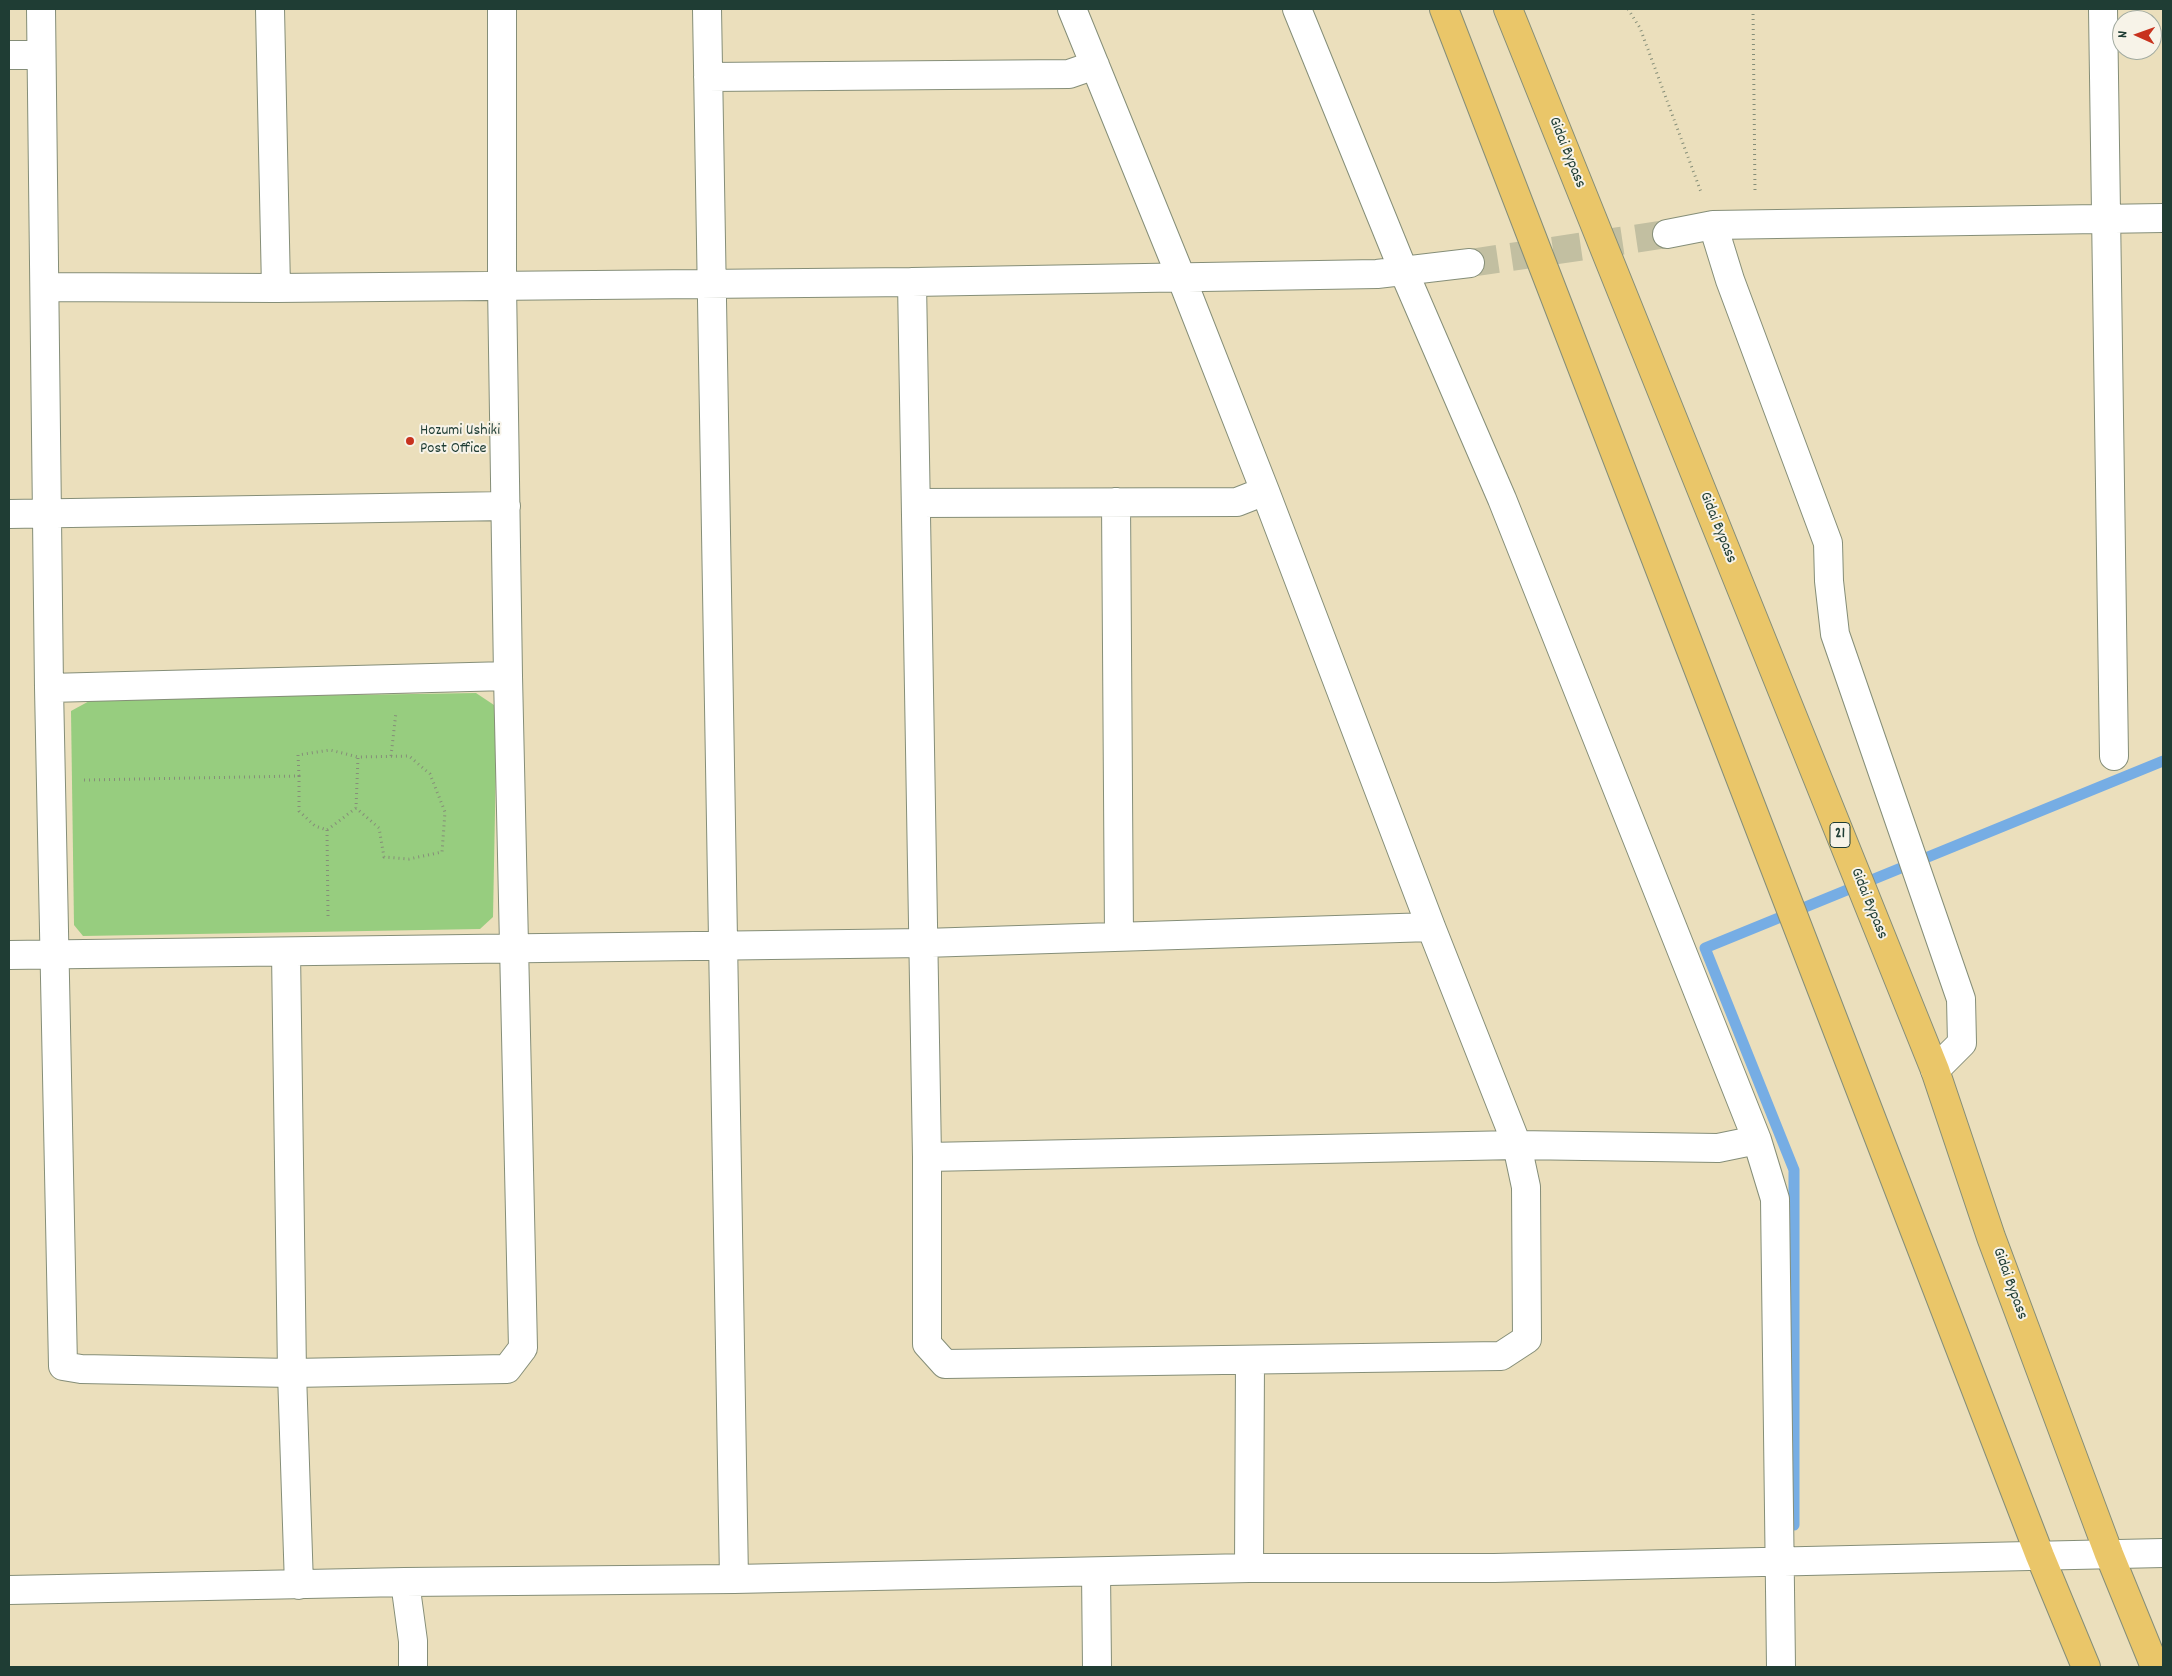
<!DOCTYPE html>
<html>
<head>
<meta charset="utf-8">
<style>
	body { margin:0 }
	#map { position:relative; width:2172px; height:1676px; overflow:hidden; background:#ebdfbc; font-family:Dekko,sans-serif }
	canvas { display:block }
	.frame { position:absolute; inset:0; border:10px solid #1f3d34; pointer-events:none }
	.north { position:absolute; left:2112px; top:10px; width:50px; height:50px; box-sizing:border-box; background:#f7f3e8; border:1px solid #a1aaa0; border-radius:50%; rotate:272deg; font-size:14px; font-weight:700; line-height:20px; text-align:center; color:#1f3d34 }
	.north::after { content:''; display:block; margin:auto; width:18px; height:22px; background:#c8321e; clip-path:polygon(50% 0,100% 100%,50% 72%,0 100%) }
</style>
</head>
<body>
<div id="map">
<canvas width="2172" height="1676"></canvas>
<div class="frame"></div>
<div class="north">N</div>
</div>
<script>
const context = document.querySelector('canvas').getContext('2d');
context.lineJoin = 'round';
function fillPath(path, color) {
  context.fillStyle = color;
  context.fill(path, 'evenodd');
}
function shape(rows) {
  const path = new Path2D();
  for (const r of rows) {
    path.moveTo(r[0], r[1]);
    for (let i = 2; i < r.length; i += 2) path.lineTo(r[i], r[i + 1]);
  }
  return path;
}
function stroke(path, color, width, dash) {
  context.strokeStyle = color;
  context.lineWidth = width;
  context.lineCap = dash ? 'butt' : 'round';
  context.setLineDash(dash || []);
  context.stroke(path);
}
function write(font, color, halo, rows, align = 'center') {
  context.font = font + ' Dekko,sans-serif';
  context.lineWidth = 4;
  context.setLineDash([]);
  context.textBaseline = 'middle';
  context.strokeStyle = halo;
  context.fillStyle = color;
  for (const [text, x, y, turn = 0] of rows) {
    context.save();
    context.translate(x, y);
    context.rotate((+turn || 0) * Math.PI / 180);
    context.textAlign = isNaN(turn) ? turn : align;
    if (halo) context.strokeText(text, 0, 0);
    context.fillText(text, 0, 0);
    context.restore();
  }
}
const green = shape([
	[476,693,497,707,493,917,480,929,83,936,74,925,71,711,93,699]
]);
const stream = shape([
	[1794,1525,1794,1170,1705,948,2163,761]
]);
const minorTunnel = shape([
	[1470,263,1667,234]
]);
const path = shape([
	[1628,9,1640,28,1701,192],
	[1753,9,1755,191],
	[391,756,396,712],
	[299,776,298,755,330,750,358,757],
	[84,780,299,776,299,811,315,826,327,830,356,808,358,757,409,756,430,774,445,812,442,852,409,859,384,857,379,828,356,808],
	[327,830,328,916]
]);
const minor = shape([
	[41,9,49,688,63,1366,81,1369,292,1373,507,1369,523,1348,508,676,502,284,502,9],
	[270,9,276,288],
	[707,9,734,1579],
	[1297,9,1404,272,1502,499,1757,1140,1775,1199,1781,1667],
	[2103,9,2114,756],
	[9,55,41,55],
	[708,77,1069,74,1095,65],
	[1713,225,1730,280,1828,543,1829,581,1835,634,1961,999,1962,1043,1935,1070],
	[1667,234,1713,225,2163,218],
	[912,282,927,1157,927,1344,945,1364,1501,1356,1527,1339,1526,1187,1517,1145,1431,927,1265,491,1181,277,1072,9],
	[45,287,276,288,912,282,1377,274,1470,263],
	[1116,502,1119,937],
	[916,503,1237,502,1265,491],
	[9,514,506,506],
	[49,688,508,676],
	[286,952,292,1373,299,1585],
	[9,955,924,943,1431,927],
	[927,1157,1517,1145,1718,1148,1757,1140],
	[1249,1568,1250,1360],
	[1096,1572,1097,1667],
	[405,1582,413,1641,413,1667],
	[9,1590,405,1582,734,1579,1249,1568,1494,1568,2163,1553]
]);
const highway = shape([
	[1444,9,2040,1556,2086,1667],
	[1508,9,1935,1070,1991,1237,2109,1554,2155,1667]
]);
const markers = [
	[410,441,5,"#c8321e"]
];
const shields = [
	[1840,835,20]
];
const shieldNames = [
	["21",1840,835]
];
const streetNames = [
	["Gidai Bypass",1566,153,68],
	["Gidai Bypass",1717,528,68],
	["Gidai Bypass",1868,904,68],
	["Gidai Bypass",2009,1284,70]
];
const poiNames = [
	["Hozumi Ushiki",420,432],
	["Post Office",420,450]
];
fillPath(green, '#97cd7f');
stroke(stream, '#76ade4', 11);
stroke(minorTunnel, '#c2bfa1', 28, [28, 14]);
stroke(minor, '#858e78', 30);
stroke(highway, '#858e78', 30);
stroke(path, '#858e78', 3, [1, 4]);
stroke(minor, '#fff', 28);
stroke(highway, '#eac669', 28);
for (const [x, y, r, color] of markers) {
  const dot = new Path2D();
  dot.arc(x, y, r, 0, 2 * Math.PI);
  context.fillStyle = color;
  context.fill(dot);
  stroke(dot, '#f7f3e8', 2);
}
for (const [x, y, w] of shields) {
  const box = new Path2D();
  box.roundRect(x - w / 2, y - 12.5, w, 25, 4);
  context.fillStyle = '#f7f3e8';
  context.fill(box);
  stroke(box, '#1f3d34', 1);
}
write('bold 15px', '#1f3d34', null, shieldNames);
write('16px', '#1f3d34', '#f7f3e8', streetNames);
write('16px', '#1f3d34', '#f7f3e8', poiNames, 'left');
</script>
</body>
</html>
